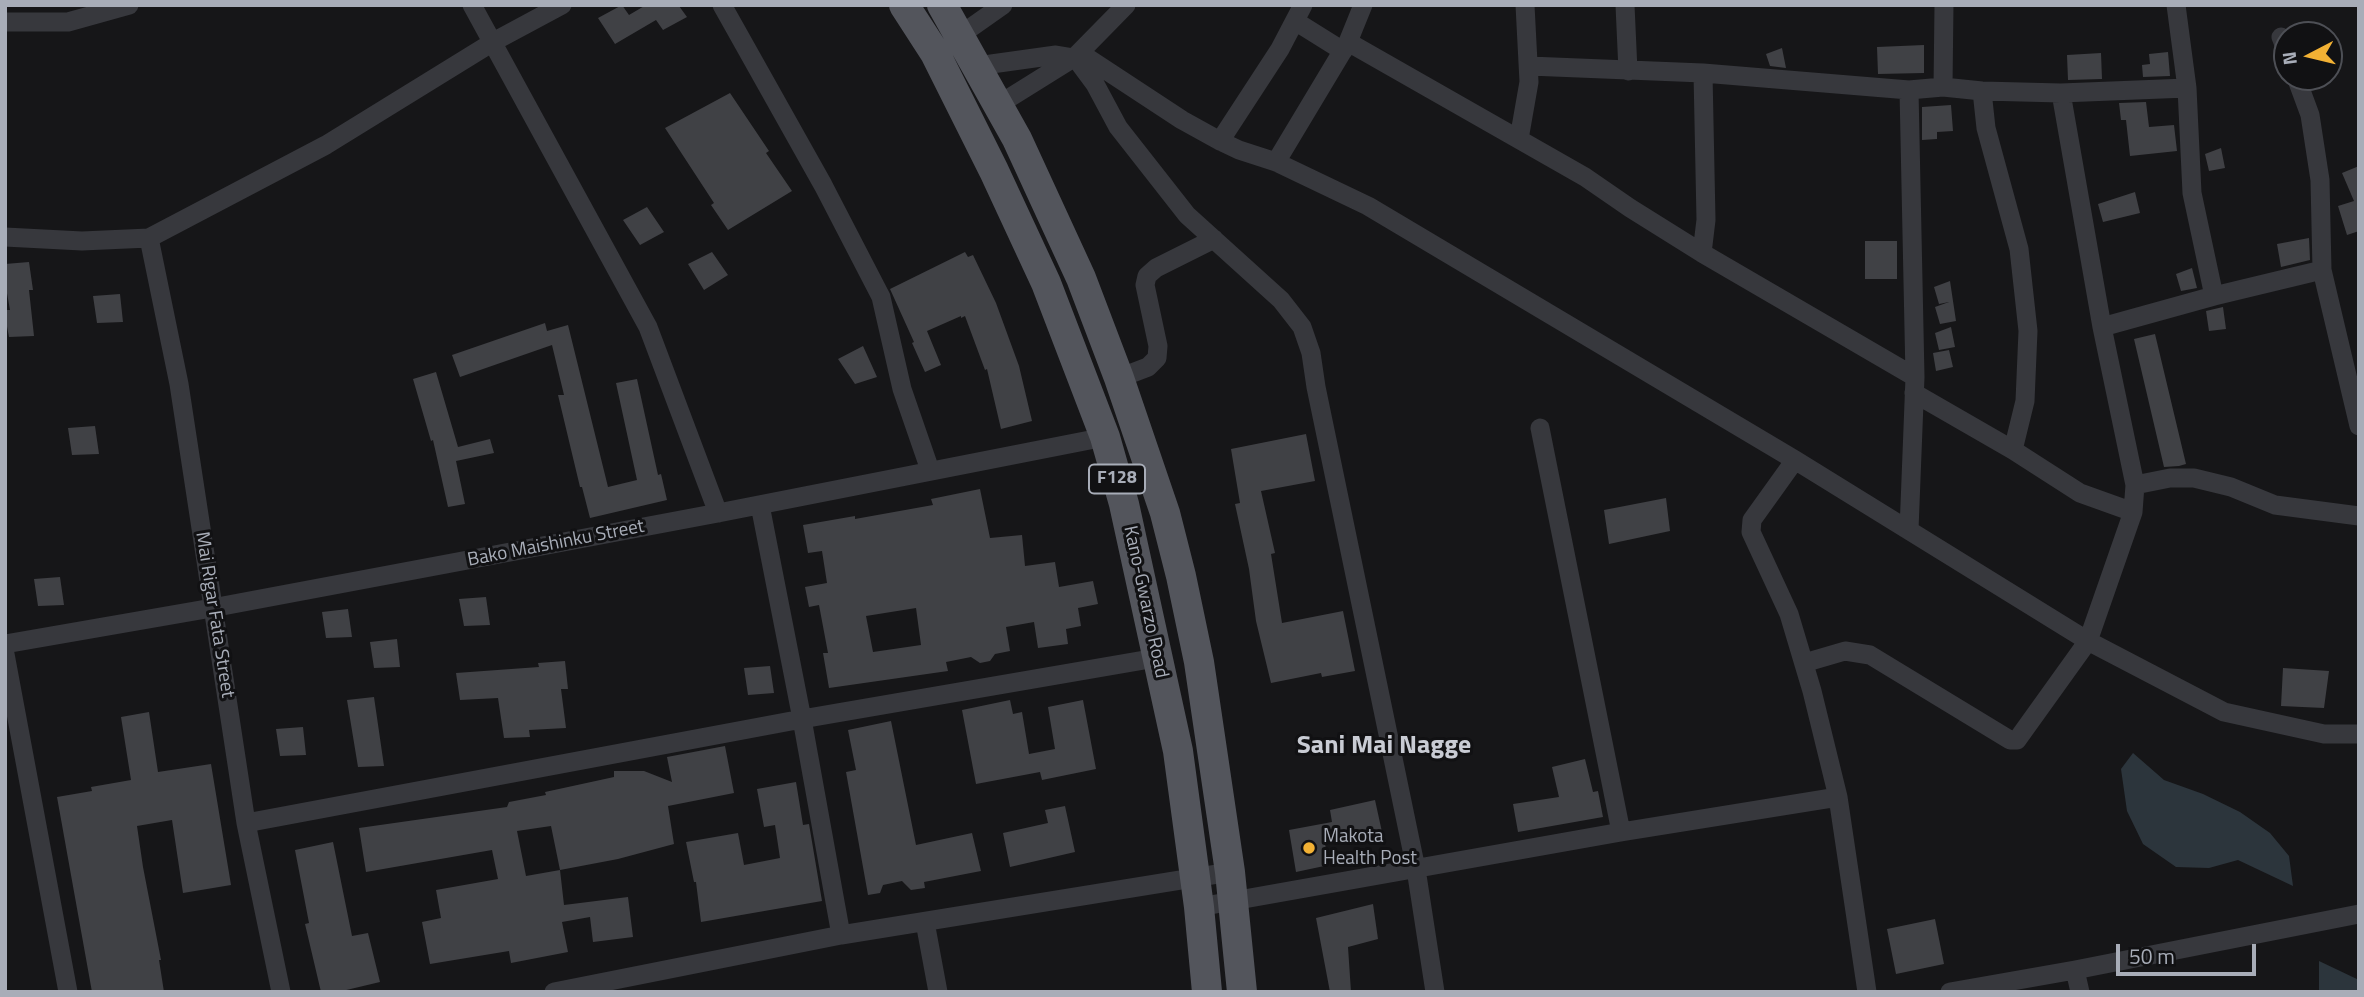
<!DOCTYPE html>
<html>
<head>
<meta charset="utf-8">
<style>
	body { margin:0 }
	#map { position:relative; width:2364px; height:997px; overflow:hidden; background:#161618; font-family:"Titillium Web",sans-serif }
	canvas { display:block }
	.frame { position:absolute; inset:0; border:7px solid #a8adb8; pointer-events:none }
	.north { position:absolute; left:2273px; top:21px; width:70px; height:70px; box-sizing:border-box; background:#111113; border:2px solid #4d4f55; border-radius:50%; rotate:263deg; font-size:19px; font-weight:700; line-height:28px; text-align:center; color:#a8adb8 }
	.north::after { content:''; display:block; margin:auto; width:24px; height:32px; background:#f2b134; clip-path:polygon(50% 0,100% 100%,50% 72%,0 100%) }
	.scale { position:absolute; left:2116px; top:944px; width:140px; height:32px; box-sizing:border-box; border:4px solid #a8adb8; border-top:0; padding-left:9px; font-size:21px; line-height:24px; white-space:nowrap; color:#a8adb8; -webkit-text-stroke:5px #111113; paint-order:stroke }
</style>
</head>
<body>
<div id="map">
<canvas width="2364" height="997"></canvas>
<div class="frame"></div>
<div class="north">N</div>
<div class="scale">50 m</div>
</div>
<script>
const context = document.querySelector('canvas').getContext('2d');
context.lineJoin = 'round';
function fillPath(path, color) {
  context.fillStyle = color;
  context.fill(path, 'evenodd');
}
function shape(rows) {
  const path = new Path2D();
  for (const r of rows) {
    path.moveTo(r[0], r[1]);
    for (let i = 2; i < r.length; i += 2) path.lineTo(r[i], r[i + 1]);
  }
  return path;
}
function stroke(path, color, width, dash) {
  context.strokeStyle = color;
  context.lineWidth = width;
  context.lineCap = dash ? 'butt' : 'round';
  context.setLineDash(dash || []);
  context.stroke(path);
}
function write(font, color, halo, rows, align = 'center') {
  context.font = font + ' "Titillium Web",sans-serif';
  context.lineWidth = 6;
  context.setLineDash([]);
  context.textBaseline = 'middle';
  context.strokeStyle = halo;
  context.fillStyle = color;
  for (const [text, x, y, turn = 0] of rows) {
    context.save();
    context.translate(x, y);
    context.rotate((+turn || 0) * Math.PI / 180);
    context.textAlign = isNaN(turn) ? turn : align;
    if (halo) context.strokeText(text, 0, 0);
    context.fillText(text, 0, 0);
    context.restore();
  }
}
const water = shape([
	[2133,753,2164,780,2203,794,2240,812,2270,833,2289,856,2293,886,2238,860,2209,868,2176,867,2143,844,2127,811,2121,769],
	[2319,961,2359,980,2359,992,2319,992]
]);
const building = shape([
	[622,5,629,15,646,5,681,5,679,6,687,17,663,30,656,20,615,44,598,18],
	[1924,45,1924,73,1878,74,1877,47],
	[1782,48,1786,68,1770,66,1766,54],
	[2168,52,2170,76,2143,77,2142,65,2150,64,2149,54],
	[2101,53,2102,79,2068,80,2067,55],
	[730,93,769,151,766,153,792,191,728,230,711,205,714,203,665,128],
	[2146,102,2149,127,2174,125,2177,151,2130,156,2126,120,2121,120,2119,103],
	[1951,105,1953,131,1937,132,1937,139,1922,140,1922,107],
	[2221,148,2225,168,2209,171,2205,154],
	[2359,166,2359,231,2347,235,2338,206,2354,201,2342,173],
	[2135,192,2140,213,2103,222,2098,204],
	[647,207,664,232,640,245,623,220],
	[2309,238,2310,260,2281,267,2277,244],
	[1865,241,1897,241,1897,279,1865,279],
	[712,252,728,275,704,290,688,264],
	[965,252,968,257,973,255,996,303,1019,366,1032,421,1001,429,987,369,985,370,965,316,961,318,961,316,927,331,941,365,925,372,912,343,914,342,890,289],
	[29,262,33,290,29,290,34,336,9,337,5,316,5,310,10,310,5,282,5,264],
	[2192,268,2197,288,2181,291,2176,274],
	[1950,281,1956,321,1940,324,1935,307,1949,302,1939,304,1934,287],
	[120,294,123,322,97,323,93,296],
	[2223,307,2226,329,2209,331,2206,311],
	[545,323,547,331,568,325,608,487,637,480,616,383,637,379,658,475,661,474,667,500,590,518,582,487,580,487,558,395,564,395,552,345,460,377,452,355],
	[1951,327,1955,347,1939,350,1935,333],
	[2155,334,2186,464,2179,466,2164,467,2134,339],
	[863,346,877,377,855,384,838,359],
	[1949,350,1953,367,1936,371,1933,353],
	[436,372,458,447,490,439,494,453,456,461,465,504,448,507,433,440,431,441,413,379],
	[95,426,99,454,72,455,68,428],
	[1306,434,1315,481,1261,491,1275,553,1271,554,1282,623,1343,611,1355,671,1322,677,1321,673,1271,683,1256,621,1249,569,1235,504,1240,503,1231,449],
	[980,489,990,538,1022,535,1025,566,1055,562,1059,587,1093,581,1098,604,1078,608,1081,626,1066,629,1068,644,1038,648,1034,622,1006,627,1010,651,995,654,990,661,980,663,971,657,946,662,948,671,829,688,823,653,828,653,819,605,809,607,805,587,827,583,822,551,808,553,803,525,855,516,855,519,933,505,931,499],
	[916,608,921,645,873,652,866,616],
	[1666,498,1670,531,1609,544,1604,510],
	[60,577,64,605,38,606,34,579],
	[486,597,490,625,464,626,459,599],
	[348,609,352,637,326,638,322,612],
	[397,639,400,667,374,668,370,642],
	[565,661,568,689,561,689,566,728,529,730,530,737,504,738,498,698,460,700,456,673,539,667,538,663],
	[770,666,774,693,748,695,744,668],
	[2283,668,2329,671,2324,708,2281,706],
	[374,697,384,766,358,767,347,700],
	[1010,700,1013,714,1022,712,1029,754,1055,749,1048,707,1083,700,1096,769,1042,780,1040,772,976,784,962,710],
	[149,712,158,772,211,764,231,885,183,893,172,820,137,826,143,867,161,960,159,960,164,992,92,992,57,797,92,791,91,787,131,780,121,717],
	[891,721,916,845,972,833,981,871,924,882,925,888,911,890,902,881,883,885,880,893,868,895,846,772,856,770,848,730],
	[303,727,306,755,280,756,276,729],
	[725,746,734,793,668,806,674,844,618,859,560,870,564,905,628,897,633,937,593,942,590,917,562,922,568,952,511,963,509,951,430,964,422,922,441,918,436,890,498,879,492,850,366,872,359,828,507,807,509,802,546,795,545,792,614,777,614,771,644,771,672,782,667,757],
	[551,826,560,870,526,876,517,831],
	[1585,759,1593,792,1598,791,1603,817,1518,832,1513,804,1559,797,1552,767],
	[796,782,803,825,809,824,822,901,701,922,696,882,694,882,686,842,738,833,744,865,780,858,775,825,764,827,757,789],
	[1375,800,1382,832,1325,844,1329,865,1296,872,1289,830,1332,822,1330,810],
	[1065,806,1075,852,1010,867,1003,833,1048,823,1045,810],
	[333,842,352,936,368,933,380,982,338,992,321,992,305,924,309,923,295,850],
	[1373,904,1378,939,1348,947,1351,992,1330,992,1316,918],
	[1935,919,1944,964,1896,974,1887,929]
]);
const street = shape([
	[472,5,648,327,718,513],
	[722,5,823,185,881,297,902,389,930,470],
	[1625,5,1628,71],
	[2176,5,2187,88,2192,193,2214,296],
	[1295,21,1343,51],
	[5,22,68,22,129,5],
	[959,36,1003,5],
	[2281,37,2287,52],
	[1348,42,1585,177,1630,208,1702,253,1915,377],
	[1080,53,1182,120,1220,141,1239,150,1276,162,1368,206,1795,460,2088,641,2224,712,2324,734,2359,734],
	[1075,57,1095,84,1118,127,1187,215,1281,300,1302,327,1311,353,1316,387,1416,869,1435,992],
	[977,66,1056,55,1074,58],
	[1529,66,1703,73,1909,90,1943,87,1982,91,2061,93,2187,88],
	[2296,77,2310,115,2320,180,2322,270,2359,426],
	[1943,87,1944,5],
	[1982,91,1986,128,2019,249,2028,331,2025,401,2013,450],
	[998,105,1075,57,1126,5],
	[1519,139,1529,82,1525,5],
	[1220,141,1280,49,1303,5],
	[1276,162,1348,42,1363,5],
	[5,237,82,241,149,238,326,145,493,42,562,5],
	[149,238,179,384,246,823,281,992],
	[1702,253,1706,220,1703,73],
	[2102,327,2214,296,2322,270],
	[1119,378,1148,367,1157,358,1158,346,1145,285,1147,276,1156,268,1214,239],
	[1914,393,2013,450,2080,493,2133,512],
	[1540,428,1621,832],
	[1795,460,1752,520,1751,532,1789,614,1812,691,1838,797,1867,992],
	[2135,485,2170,478,2194,478,2231,487,2275,505,2359,516],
	[760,505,802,719,841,935],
	[1909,530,1915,377,1909,90],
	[5,644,212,608,718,513,1105,437],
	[5,654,68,992],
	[1804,663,1845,651,1870,655,2010,740,2017,740,2088,641,2133,512,2135,485,2102,327,2061,93],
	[246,823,802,719,1156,658],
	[1199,907,1621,832,1838,797],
	[925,922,938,992],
	[2075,970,2080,992],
	[554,992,841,935,1230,872],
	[1950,992,2075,970,2359,914]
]);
const primary = shape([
	[904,5,935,53,994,171,1046,283,1105,437,1124,504,1178,751,1199,907,1207,992],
	[942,5,1017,139,1081,278,1119,378,1165,513,1181,576,1199,662,1230,872,1242,992]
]);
const markers = [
	[1309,848,7,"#f2b134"]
];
const shields = [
	[1117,479,56]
];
const shieldNames = [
	["F128",1117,479]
];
const streetNames = [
	["Bako Maishinku Street",556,544,-11],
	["Kano-Gwarzo Road",1145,602,78],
	["Mai Rigar Fata Street",214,615,81]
];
const poiNames = [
	["Makota",1323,837],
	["Health Post",1323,859]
];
const districtNames = [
	["Sani Mai Nagge",1384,747]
];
fillPath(water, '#2c353c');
fillPath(building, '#404145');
stroke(street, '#37383d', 19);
stroke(primary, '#53555c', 30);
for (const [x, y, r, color] of markers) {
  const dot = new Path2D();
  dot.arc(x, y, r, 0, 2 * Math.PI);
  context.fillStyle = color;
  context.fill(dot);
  stroke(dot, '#111113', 2.5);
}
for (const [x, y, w] of shields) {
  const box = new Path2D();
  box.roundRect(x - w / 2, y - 14.5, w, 29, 5);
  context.fillStyle = '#111113';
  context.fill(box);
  stroke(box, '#a8adb8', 2);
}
write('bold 18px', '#a8adb8', null, shieldNames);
write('19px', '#a8adb8', '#111113', streetNames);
write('19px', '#a8adb8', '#111113', poiNames, 'left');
write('bold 26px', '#c9ccd4', '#111113', districtNames);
</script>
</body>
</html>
